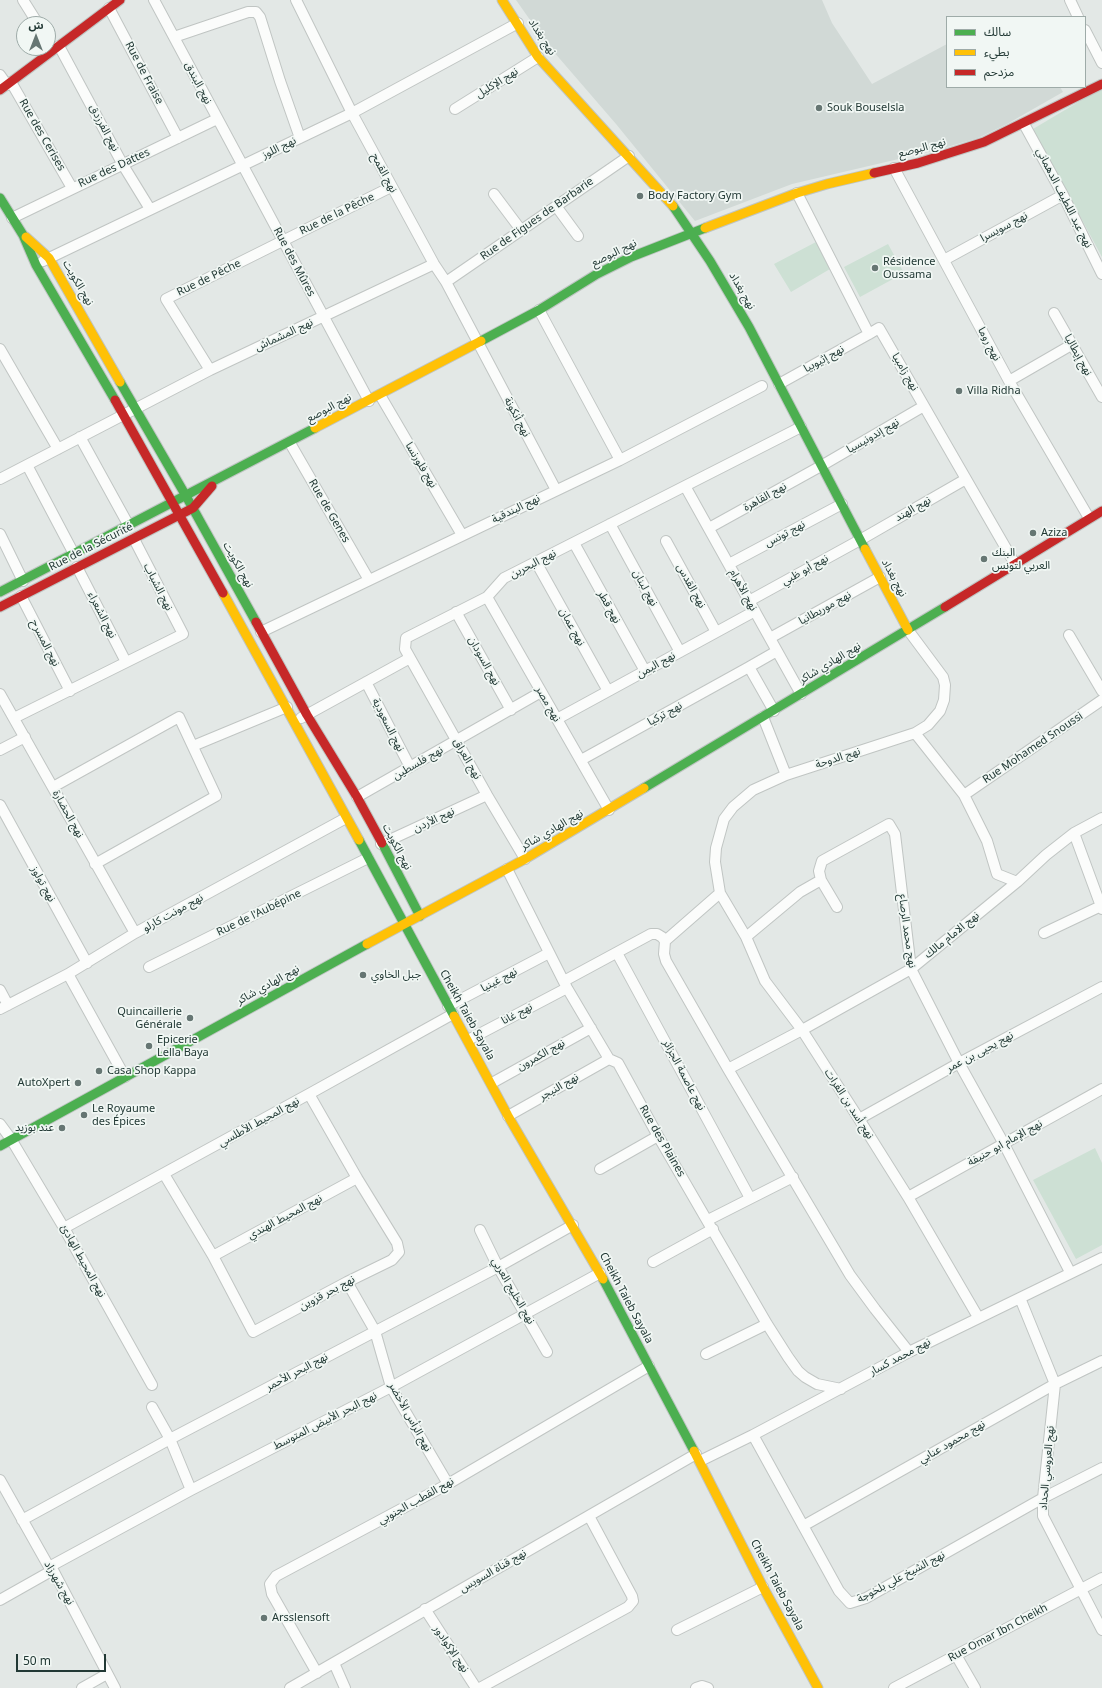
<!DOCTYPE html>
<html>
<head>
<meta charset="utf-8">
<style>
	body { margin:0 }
	#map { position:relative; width:1102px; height:1688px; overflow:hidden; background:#e3e8e6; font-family:"Noto Sans","Noto Sans Arabic",sans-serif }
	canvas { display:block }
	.legend { position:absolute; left:946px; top:16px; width:140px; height:72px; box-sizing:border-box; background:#f1f7f4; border:1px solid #9eaba8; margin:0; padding:5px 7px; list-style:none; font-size:12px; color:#223935 }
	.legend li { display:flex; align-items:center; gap:8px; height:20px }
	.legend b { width:20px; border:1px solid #9eaba8 }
	.north { position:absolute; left:16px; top:16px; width:40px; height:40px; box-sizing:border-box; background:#f1f7f4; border:1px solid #9eaba8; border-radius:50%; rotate:0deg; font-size:11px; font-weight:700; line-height:16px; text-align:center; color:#223935 }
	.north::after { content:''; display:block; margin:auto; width:14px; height:18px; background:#667673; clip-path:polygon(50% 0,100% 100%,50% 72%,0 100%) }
	.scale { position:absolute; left:16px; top:1654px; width:90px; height:18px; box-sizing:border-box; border:2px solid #223935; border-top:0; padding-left:5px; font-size:12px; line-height:14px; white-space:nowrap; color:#223935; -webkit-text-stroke:3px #f1f7f4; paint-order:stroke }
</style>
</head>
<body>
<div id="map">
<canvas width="1102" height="1688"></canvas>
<ul class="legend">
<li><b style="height:5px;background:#4caf50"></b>سالك</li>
<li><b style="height:5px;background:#ffc107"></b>بطيء</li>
<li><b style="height:5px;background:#c62828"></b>مزدحم</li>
</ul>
<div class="north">ش</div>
<div class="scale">50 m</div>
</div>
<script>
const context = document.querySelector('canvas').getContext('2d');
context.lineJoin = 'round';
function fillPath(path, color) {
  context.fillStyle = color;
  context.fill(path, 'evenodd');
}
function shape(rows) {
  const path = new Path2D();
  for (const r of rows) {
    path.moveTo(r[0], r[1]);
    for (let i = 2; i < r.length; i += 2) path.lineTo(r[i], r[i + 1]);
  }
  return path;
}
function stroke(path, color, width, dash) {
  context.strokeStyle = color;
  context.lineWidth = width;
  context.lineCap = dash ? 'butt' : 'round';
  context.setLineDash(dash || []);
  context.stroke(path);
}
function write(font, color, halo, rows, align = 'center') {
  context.font = font + ' "Noto Sans","Noto Sans Arabic",sans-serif';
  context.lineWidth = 3.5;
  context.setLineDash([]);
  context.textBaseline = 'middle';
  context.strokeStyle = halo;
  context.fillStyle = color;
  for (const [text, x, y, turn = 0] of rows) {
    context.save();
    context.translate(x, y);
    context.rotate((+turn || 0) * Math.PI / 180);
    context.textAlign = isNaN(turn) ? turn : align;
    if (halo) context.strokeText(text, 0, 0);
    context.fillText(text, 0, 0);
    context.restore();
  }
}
const built = shape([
	[516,0,822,0,832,23,872,84,947,44,947,87,1060,87,1063,92,1007,124,978,138,937,150,792,184,695,221,616,124,547,44]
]);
const green = shape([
	[1102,88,1102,257,1033,129],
	[816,242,830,269,791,292,774,264],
	[888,244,904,273,860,297,844,267],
	[1095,1148,1102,1163,1102,1245,1076,1259,1033,1180]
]);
const street = shape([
	[23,0,38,24],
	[154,0,369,401],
	[296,0,352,113,434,264,446,282,556,490],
	[1070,0,1078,17],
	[109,8,178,138],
	[1085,30,1102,63],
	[174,37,248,12,256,12,260,17,280,81,300,138],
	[59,46,123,165,150,209],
	[0,75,7,85],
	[11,82,72,188],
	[455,109,538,57],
	[1024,124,1063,195,1102,274],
	[894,168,1009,381,1089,518],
	[797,193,869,334,879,328,1015,564],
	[494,194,521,230],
	[556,206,578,236],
	[12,218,217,119],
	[944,260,1063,195],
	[43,261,352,113,518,23],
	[446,282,629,156],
	[539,310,620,460],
	[1054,313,1102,397],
	[0,349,58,449],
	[210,370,166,299,391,187],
	[1009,381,1073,344],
	[779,384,869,334],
	[380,395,462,535],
	[80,437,129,526],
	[290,443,369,580],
	[27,465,74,554],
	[0,479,210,370,434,264],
	[685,486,801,694],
	[610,524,680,652],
	[709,528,821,466,924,406],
	[0,534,23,581],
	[666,541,716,632],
	[574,543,645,671],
	[536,562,608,691],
	[729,564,842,504],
	[77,567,126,662],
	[21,596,70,691],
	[487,597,609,810],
	[749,601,860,540,966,479],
	[456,612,511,710],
	[908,630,943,677,945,685,944,700,940,711,928,725,915,733,786,775,753,790,733,807,724,819,716,848,715,862,720,893,746,937,765,981,802,1030,859,1119,908,1197,978,1317],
	[261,632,620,460,762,386],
	[1069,635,1102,691],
	[770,638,880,577],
	[366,682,410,767],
	[0,694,135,933],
	[774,711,749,667,777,651],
	[763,717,786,775],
	[14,718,183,634,134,539],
	[301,718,410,658],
	[557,719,755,611],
	[915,733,964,795,987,841,997,874,1017,882],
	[193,746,287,707],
	[0,750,25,737],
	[581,760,749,667],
	[53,787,179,717,216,796,95,864],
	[964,795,1102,700],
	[357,797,541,692],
	[0,805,87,963],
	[1074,833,1102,909],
	[381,844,487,795],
	[525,859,487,795,405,649,406,638,487,597,504,578,510,575,801,427],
	[507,869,567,988,609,1059,618,1063,658,1136,767,1324,788,1357,798,1371,805,1377,817,1384,841,1389],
	[720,893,665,941,664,954,666,961,728,1069,850,1275,875,1309,909,1352],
	[837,907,821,880,819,871,822,861,889,824,895,834,911,969,959,1063,1004,1144,1070,1272],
	[1044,933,1101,906],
	[746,937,800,892,821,880],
	[617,953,750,1198],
	[149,967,368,858],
	[68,974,125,1077],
	[564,981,651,934,657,934,662,937,665,941],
	[0,990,8,1005],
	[448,1006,549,953],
	[0,1009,68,974,135,933,346,818],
	[468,1040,567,988],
	[728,1069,802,1030,911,969,1017,882,1046,855,1074,833,1102,818],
	[492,1083,591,1028],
	[508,1116,609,1059],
	[859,1119,959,1063,1102,987],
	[0,1124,11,1139,64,1228,152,1385],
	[600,1169,658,1136],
	[164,1174,213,1256,253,1332,347,1282,392,1260,399,1252,397,1243,357,1178,309,1094],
	[908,1197,1102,1089],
	[708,1220,793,1177],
	[64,1228,309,1094,453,1014],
	[480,1230,498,1267,547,1352],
	[213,1256,357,1178],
	[653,1262,713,1229],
	[347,1282,375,1331,391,1387,448,1484],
	[1020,1298,1055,1384,1043,1498,1043,1516,1102,1630],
	[706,1354,767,1324],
	[152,1407,170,1439,191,1490],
	[753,1435,839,1591,850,1603,866,1598,1043,1498,1102,1468],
	[700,1461,753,1435,909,1352,1102,1258],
	[0,1480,49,1567,53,1570,115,1688],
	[22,1520,170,1439,498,1267,573,1225],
	[803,1526,1055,1384,1102,1361],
	[49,1567,191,1490,391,1387,600,1273],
	[0,1600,53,1570],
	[425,1609,476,1688],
	[677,1630,763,1587],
	[956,1655,975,1688],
	[334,1663,345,1688],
	[317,1673,272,1594,270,1584,276,1576,448,1484,649,1366],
	[82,1688,107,1674],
	[290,1688,696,1454],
	[480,1688,628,1607,633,1601,632,1596,589,1516],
	[696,1688,702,1686,708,1688],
	[894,1688,1102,1578]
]);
const fast = shape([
	[0,198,23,235,36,265,115,400],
	[673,206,710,261,749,327,865,549],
	[481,341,539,310,597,274,631,257,705,228],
	[120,382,186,496,256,622],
	[0,592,315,428],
	[644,788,945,607],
	[359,840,454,1016],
	[382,843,420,916],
	[0,1146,367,944],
	[603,1279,694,1451]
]);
const slow = shape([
	[502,0,538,57,673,206],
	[705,228,797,193,827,184,874,173],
	[26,237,49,258,120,382],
	[315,428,481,341],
	[865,549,908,630],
	[223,593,359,840],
	[367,944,525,859,644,788],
	[454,1016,508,1116,603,1279],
	[694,1451,763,1587,818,1688]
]);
const jam = shape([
	[0,90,120,0],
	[874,173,918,163,984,142,1102,84],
	[115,400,223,593],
	[0,607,193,508,212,486],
	[945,607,1102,511],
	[256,622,307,715,357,797,382,843]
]);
const markers = [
	[819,108,4,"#667673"],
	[640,196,4,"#667673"],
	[875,268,4,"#667673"],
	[959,391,4,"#667673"],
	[1033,533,4,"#667673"],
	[984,559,4,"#667673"],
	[363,975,4,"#667673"],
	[190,1018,4,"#667673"],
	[149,1046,4,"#667673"],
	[99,1071,4,"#667673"],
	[78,1083,4,"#667673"],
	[84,1115,4,"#667673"],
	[62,1128,4,"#667673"],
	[264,1618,4,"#667673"]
];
const streetNames = [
	["نهج بغداد",542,37,57],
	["Rue de Fraise",144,73,62],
	["نهج البندق",198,83,62],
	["نهج الإكليل",497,83,-32],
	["نهج الفرزدق",104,128,62],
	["Rue des Cerises",42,135,60],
	["نهج اللوز",279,148,-26],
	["نهج البوصع",922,148,-15],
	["Rue des Dattes",114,168,-25],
	["نهج القمح",384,173,62],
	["نهج عبد اللطيف الدهماني",1064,198,63],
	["Rue de la Pêche",337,214,-26],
	["Rue de Figues de Barbarie",537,219,-35],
	["نهج سويسرا",1004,227,-28],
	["نهج البوصع",614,253,-26],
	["Rue des Mûres",294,262,62],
	["Rue de Pêche",209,278,-26],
	["نهج الكويت",78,283,60],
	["نهج بغداد",742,291,60],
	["نهج المشماش",284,335,-25],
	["نهج روما",989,344,62],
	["نهج إيطاليا",1078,355,61],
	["نهج إثيوبيا",824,359,-29],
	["نهج زامبيا",905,372,60],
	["نهج البوصع",329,408,-28],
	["نهج أنكونة",517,417,62],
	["نهج إندونيسيا",873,436,-30],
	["نهج فلورنسا",421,465,59],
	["نهج القاهرة",765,497,-29],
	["نهج البندقية",516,509,-26],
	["نهج الهند",913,509,-30],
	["Rue de Genes",329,511,60],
	["نهج تونس",785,534,-28],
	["Rue de la Sécurité",91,547,-27],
	["نهج البحرين",533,564,-27],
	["نهج الكويت",238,565,61],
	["نهج أبو ظبي",805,570,-29],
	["نهج بغداد",894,578,62],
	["نهج القدس",691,586,61],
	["نهج الشباب",158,587,63],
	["نهج لبنان",645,588,61],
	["نهج الأهرام",743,590,61],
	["نهج قطر",609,607,61],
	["نهج موريطانيا",825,608,-29],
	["نهج الشعراء",102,615,63],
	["نهج عمان",572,627,61],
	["نهج المسرح",45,643,63],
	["نهج السودان",484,661,61],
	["نهج الهادي شاكر",830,663,-31],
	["نهج اليمن",656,665,-29],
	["نهج مصر",548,704,60],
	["نهج تركيا",665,714,-29],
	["نهج السعودية",388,725,63],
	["Rue Mohamed Snoussi",1033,748,-34],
	["نهج الدوحة",838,758,-18],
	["نهج العراق",467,759,60],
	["نهج فلسطين",418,763,-30],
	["نهج الحضارة",68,814,61],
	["نهج الأردن",434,820,-25],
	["نهج الهادي شاكر",552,830,-30],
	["نهج الكويت",397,847,62],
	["نهج تولوز",43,884,61],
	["نهج مونت كارلو",173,913,-29],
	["Rue de l'Aubépine",259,913,-26],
	["نهج محمد الرصاع",907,931,82],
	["نهج الامام مالك",952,935,-39],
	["نهج غينيا",499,980,-28],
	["نهج الهادي شاكر",268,985,-29],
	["نهج غانا",517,1014,-28],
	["Cheikh Taieb Sayala",467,1015,61],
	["نهج يحيى بن عمر",980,1052,-28],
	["نهج الكمرون",541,1055,-29],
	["نهج عاصمة الجزائر",684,1075,62],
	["نهج النيجر",559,1087,-30],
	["نهج أسد بن الفرات",849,1104,57],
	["نهج المحيط الأطلسي",259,1122,-29],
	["Rue des Plaines",662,1141,60],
	["نهج الإمام ابو حنيفة",1005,1143,-29],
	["نهج المحيط الهندي",285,1217,-28],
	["نهج المحيط الهادئ",83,1261,61],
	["نهج الخليج العربي",513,1291,60],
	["نهج بحر قزوين",327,1293,-28],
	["Cheikh Taieb Sayala",626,1298,62],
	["نهج محمد كسار",900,1357,-28],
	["نهج البحر الأحمر",297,1372,-28],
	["نهج الرأس الأخضر",410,1417,61],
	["نهج البحر الأبيض المتوسط",325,1421,-27],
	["نهج محمود عنابي",952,1442,-30],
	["نهج العروسي الحداد",1047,1468,-85],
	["نهج القطب الجنوبي",416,1501,-29],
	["نهج قناة السويس",493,1571,-30],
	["نهج الشيخ علي بلخوجة",901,1577,-28],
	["نهج شهرزاد",59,1583,60],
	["Cheikh Taieb Sayala",777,1585,62],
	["Rue Omar Ibn Cheikh",998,1633,-28],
	["نهج الإكوادور",451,1649,56]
];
const poiNames = [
	["Souk Bouselsla",827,108],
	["Body Factory Gym",648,196],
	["Résidence",883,262],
	["Oussama",883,275],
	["Villa Ridha",967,391],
	["Aziza",1041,533],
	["البنك",992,553],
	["العربي لتونس",992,566],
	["جبل الخاوي",371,975],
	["Quincaillerie",182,1012,"right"],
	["Générale",182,1025,"right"],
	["Epicerie",157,1040],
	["Lella Baya",157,1053],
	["Casa Shop Kappa",107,1071],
	["AutoXpert",70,1083,"right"],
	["Le Royaume",92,1109],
	["des Épices",92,1122],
	["عند بوزيد",54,1128,"right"],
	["Arsslensoft",272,1618]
];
fillPath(built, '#d1d9d6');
fillPath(green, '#cde0d4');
stroke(street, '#c0c5c3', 12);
stroke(fast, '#bfc5c3', 11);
stroke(slow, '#bfc5c3', 11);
stroke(jam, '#bfc5c3', 11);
stroke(street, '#fbfcfb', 10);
stroke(fast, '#4caf50', 9);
stroke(slow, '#ffc107', 9);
stroke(jam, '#c62828', 9);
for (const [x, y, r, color] of markers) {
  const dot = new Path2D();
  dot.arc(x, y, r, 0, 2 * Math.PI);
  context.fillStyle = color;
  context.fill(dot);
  stroke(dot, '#f1f7f4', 1.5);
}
write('11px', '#223935', '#f1f7f4', streetNames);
write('11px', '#223935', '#f1f7f4', poiNames, 'left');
</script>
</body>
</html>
